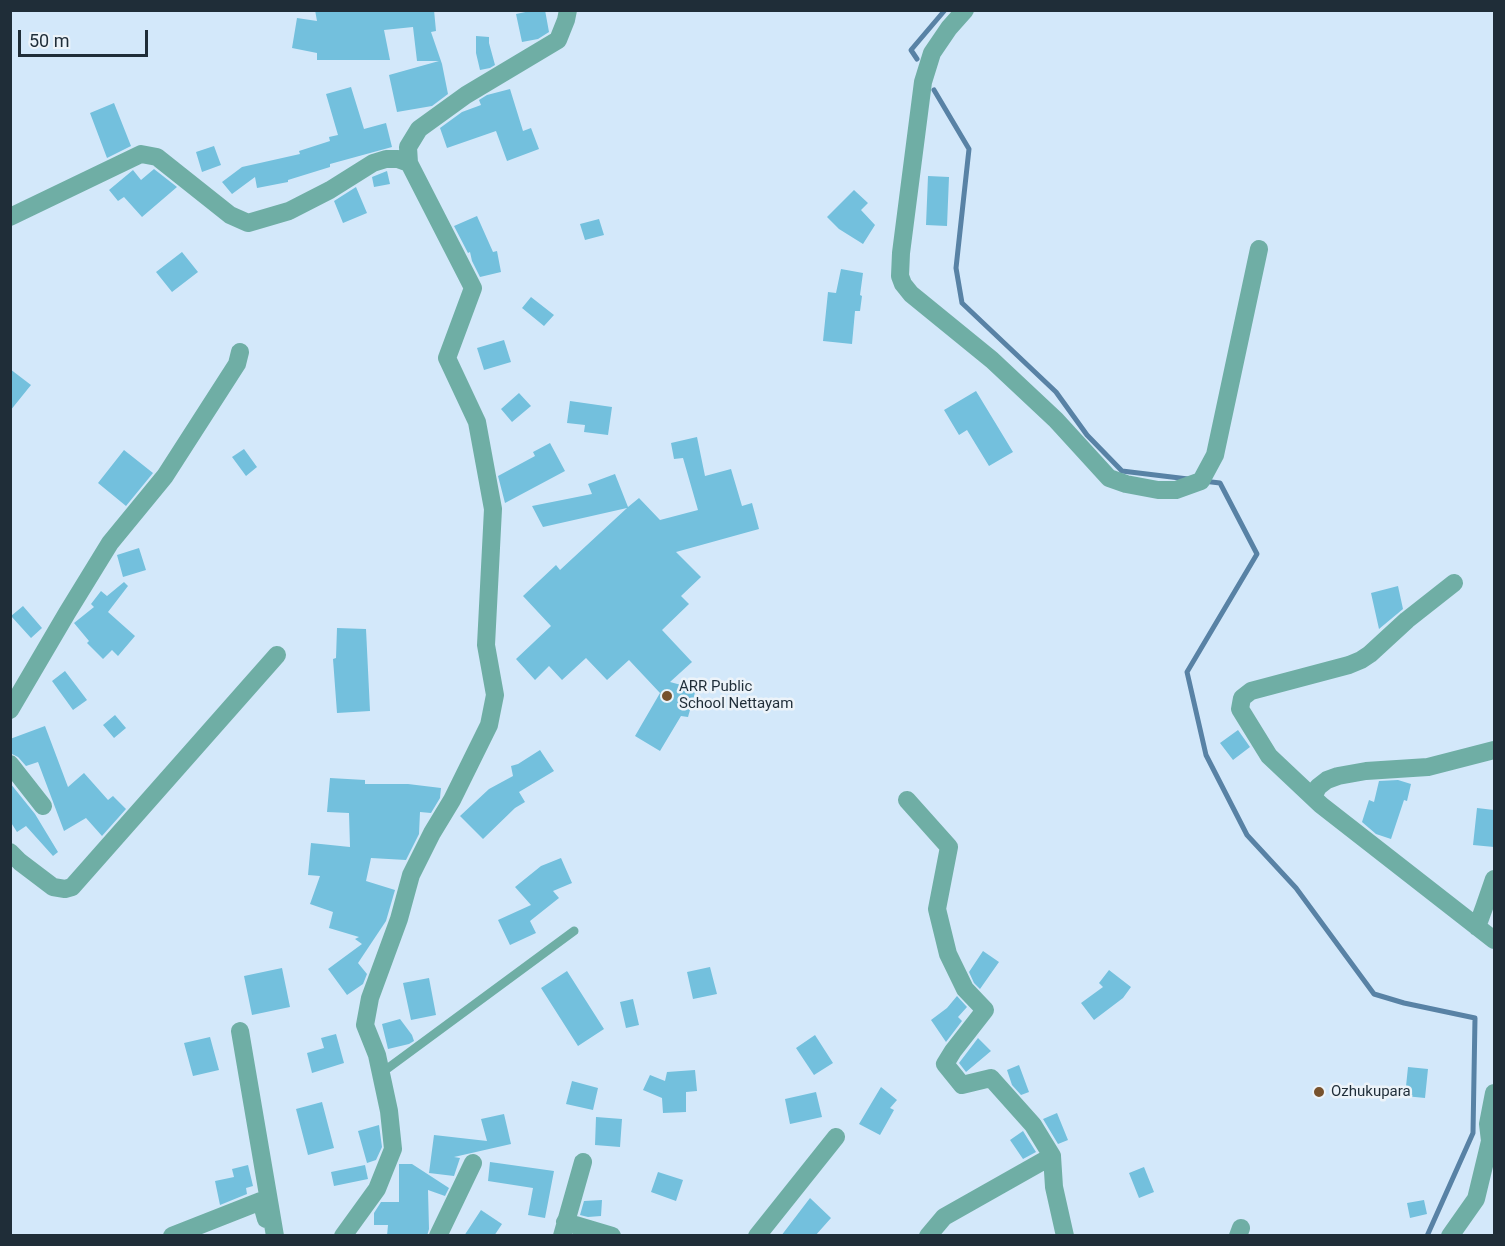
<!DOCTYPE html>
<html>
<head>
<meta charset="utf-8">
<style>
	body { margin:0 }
	#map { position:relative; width:1505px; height:1246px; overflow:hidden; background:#d3e8fa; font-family:Roboto,sans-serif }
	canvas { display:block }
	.frame { position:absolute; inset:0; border:12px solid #1f2d38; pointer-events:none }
	.scale { position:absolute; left:18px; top:30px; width:130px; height:27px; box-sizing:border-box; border:3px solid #1f2d38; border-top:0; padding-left:8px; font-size:18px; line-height:21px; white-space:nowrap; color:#1f2d38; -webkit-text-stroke:4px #ecf3f9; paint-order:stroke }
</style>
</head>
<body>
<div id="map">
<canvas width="1505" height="1246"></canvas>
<div class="frame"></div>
<div class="scale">50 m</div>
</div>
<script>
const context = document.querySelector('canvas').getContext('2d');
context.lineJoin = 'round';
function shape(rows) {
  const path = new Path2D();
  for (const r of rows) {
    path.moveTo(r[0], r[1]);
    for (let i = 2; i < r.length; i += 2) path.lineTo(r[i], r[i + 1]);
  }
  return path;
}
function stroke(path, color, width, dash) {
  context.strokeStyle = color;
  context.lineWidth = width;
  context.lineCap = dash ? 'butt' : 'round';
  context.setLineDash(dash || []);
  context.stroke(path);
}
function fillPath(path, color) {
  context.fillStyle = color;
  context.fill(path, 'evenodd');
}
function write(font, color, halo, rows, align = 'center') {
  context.font = font + ' Roboto,sans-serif';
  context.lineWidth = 5;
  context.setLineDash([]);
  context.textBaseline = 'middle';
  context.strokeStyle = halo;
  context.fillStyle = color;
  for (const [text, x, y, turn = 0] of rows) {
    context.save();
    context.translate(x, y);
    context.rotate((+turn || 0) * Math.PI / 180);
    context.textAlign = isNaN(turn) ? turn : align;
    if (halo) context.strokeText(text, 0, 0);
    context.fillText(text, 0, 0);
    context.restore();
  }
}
const stream = shape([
	[917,59,911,50,945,10],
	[934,90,969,149,956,268,962,303,1056,392,1087,435,1122,471,1188,479],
	[1203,481,1220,483,1257,554,1187,672,1206,755,1247,835,1296,888,1374,994,1404,1003,1475,1018,1473,1133,1427,1236]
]);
const building = shape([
	[315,10,434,10,436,31,431,32,442,64,448,94,432,106,397,112,389,75,439,61,417,61,413,27,384,30,390,60,317,60,317,53,292,48,297,18,317,21],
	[535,10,545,10,549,32,538,39,522,42,516,14],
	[476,36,489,37,489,43,495,65,490,68,480,70,476,53],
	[351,87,364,129,386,123,392,147,330,164,330,167,288,180,288,182,257,188,255,177,232,194,222,182,242,167,300,154,299,151,330,141,329,137,338,135,326,94],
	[510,89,523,131,531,128,539,149,507,161,496,131,447,148,440,128,462,112,481,105,479,100,487,95],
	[114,103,131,146,107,158,90,113],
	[214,146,221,165,202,172,196,152],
	[154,169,177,187,142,217,124,197,118,201,109,190,133,170,141,180],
	[387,171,390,184,374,187,372,177],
	[928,176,949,177,947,226,926,225],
	[356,187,367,213,343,223,334,201],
	[854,190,868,203,861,210,875,225,863,244,839,229,827,217],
	[477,216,493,252,497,251,501,272,480,277,472,261,470,252,468,253,454,226],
	[599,219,604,235,585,240,580,224],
	[182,252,198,272,172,292,156,272],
	[841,269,863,273,860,295,862,296,860,311,855,311,852,344,823,341,828,292,836,293],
	[531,297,554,315,544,326,522,308],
	[504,340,511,362,484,370,477,348],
	[10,369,31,385,10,411],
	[976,391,1013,452,989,466,967,430,959,435,944,410],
	[519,393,531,406,512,422,501,409],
	[570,401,612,407,608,435,584,432,585,425,567,423],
	[697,437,705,476,731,469,742,506,752,503,759,529,676,552,701,577,681,596,689,604,662,630,692,662,670,682,696,689,688,717,681,716,660,751,635,736,660,693,629,660,607,680,586,658,562,680,549,666,535,680,516,659,551,626,523,596,556,565,560,570,627,508,543,527,532,506,592,494,588,484,615,474,628,507,639,498,660,520,698,510,683,458,674,459,671,443],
	[550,443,565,471,505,503,498,476,535,456,533,452],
	[244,449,257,467,246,476,232,457],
	[124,450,153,473,126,506,98,483],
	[139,548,146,570,123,577,117,555],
	[124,582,128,586,108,612,135,636,118,656,112,650,103,659,87,643,89,641,74,623,94,607,91,604,101,591,107,596],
	[1398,586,1403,609,1379,629,1371,593],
	[23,606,42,628,31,638,11,616],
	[337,628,366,629,370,711,337,713,333,659,336,658],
	[65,671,87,700,73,710,52,681],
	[115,715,126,728,114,738,103,725],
	[45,726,68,787,84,773,108,800,113,796,126,809,102,836,86,818,64,831,38,762,26,766,18,757,10,753,10,739],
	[1238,730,1250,747,1233,760,1220,743],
	[540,750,554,771,519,792,525,802,515,808,483,839,460,816,489,789,513,776,511,766,518,764],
	[330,778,365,780,365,784,408,784,441,788,440,798,431,813,420,812,419,834,406,860,371,858,366,881,395,890,386,921,358,963,367,974,363,984,347,995,328,969,362,944,355,939,359,937,329,928,333,912,310,904,320,876,308,875,311,843,350,847,349,813,327,812],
	[1398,780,1411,784,1407,801,1404,800,1391,839,1376,834,1362,822,1369,800,1374,802,1379,781],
	[10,783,35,814,58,852,53,856,26,826,17,832,10,821],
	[1477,808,1494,810,1494,847,1473,845],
	[561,858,572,883,553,891,559,898,530,921,536,933,510,945,498,920,531,905,515,887,541,866],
	[983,951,999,962,980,989,974,983,969,972],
	[710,967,717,994,693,999,687,972],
	[282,968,290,1007,252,1015,244,976],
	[1109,970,1131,987,1123,998,1094,1020,1081,1003,1103,987,1099,983],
	[567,971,604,1029,578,1046,541,988],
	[429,978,436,1015,411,1020,403,983],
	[957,996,967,1007,958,1017,962,1021,946,1042,931,1020,947,1008],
	[633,999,639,1025,626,1028,620,1002],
	[400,1019,412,1035,414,1041,409,1044,388,1049,382,1024],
	[336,1034,344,1063,312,1073,307,1053,324,1048,321,1038],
	[815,1035,833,1063,814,1075,796,1048],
	[210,1037,219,1070,193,1076,184,1043],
	[978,1038,991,1051,966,1072,959,1063],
	[1019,1065,1029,1092,1021,1095,1012,1085,1007,1070],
	[1408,1067,1428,1069,1425,1098,1405,1096],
	[695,1070,697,1091,686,1092,686,1112,663,1113,662,1098,643,1090,650,1075,665,1081,667,1072],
	[572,1081,598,1088,593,1110,566,1104],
	[881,1087,897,1100,890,1108,894,1110,880,1135,859,1124],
	[816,1092,822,1117,790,1124,785,1099],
	[322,1102,334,1148,308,1155,296,1109],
	[1057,1113,1068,1140,1058,1144,1043,1119],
	[504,1114,511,1144,454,1157,460,1158,454,1176,429,1173,434,1135,487,1141,481,1119],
	[596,1117,622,1119,620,1147,595,1145],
	[379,1125,382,1147,376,1160,367,1163,358,1131],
	[1023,1131,1036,1152,1023,1159,1010,1140],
	[490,1162,554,1171,545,1218,528,1215,533,1188,488,1181],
	[399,1164,412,1164,449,1188,445,1196,428,1190,429,1229,427,1236,387,1236,388,1225,374,1225,374,1213,381,1202,399,1202],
	[248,1165,253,1186,246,1188,247,1194,220,1205,215,1181,234,1177,232,1169],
	[365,1165,368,1179,334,1186,331,1172],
	[1144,1167,1154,1192,1139,1198,1129,1173],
	[658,1172,683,1180,676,1201,651,1192],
	[810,1198,831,1218,815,1236,781,1236],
	[602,1200,601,1216,588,1217,580,1215,584,1201],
	[1424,1200,1427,1214,1410,1218,1407,1203],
	[481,1210,502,1224,494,1236,464,1236]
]);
const lane = shape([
	[380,1074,574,931]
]);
const street = shape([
	[965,10,949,28,932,53,923,82,901,253,900,276,903,284,911,294,992,360,1056,420,1109,478,1126,484,1158,490,1176,490,1201,481,1215,455,1259,249],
	[10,217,141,154,157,157,230,215,248,223,289,211,330,190,373,163,386,159,398,159,409,163],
	[1454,583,1407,620,1370,654,1361,660,1349,665,1251,691,1242,698,1240,709,1269,756,1321,805,1494,940],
	[10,710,67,613,110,543,165,476,237,364,240,352],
	[10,764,43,806],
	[1313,797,1318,787,1327,780,1338,776,1366,771,1428,767,1494,750],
	[907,800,949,847,937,909,948,954,965,989,985,1010,953,1051,945,1064,962,1085,991,1078,1033,1125,1052,1156,1054,1187,1065,1236],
	[10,852,20,862,53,887,65,889,72,887,277,655],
	[1485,905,1494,879],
	[1477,927,1485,905,1489,899,1494,897],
	[240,1031,275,1236],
	[1490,1141,1488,1124,1494,1093],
	[565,1222,612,1236],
	[172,1236,261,1201,266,1219],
	[343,1236,377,1189,393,1149,389,1111,377,1055,365,1025,370,998,399,919,411,875,432,833,452,800,489,725,495,695,486,645,493,509,477,422,447,358,473,288,409,163,408,147,419,129,466,95,558,40,566,20,568,10],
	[438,1236,473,1163],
	[562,1236,583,1162],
	[757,1236,836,1137],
	[928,1236,944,1217,1052,1156],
	[1238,1236,1241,1228],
	[1450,1236,1476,1199,1490,1141,1494,1144]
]);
const markers = [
	[667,696,6,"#77522d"],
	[1319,1092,6,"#77522d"]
];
const poiNames = [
	["ARR Public",679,687],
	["School Nettayam",679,704],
	["Ozhukupara",1331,1092]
];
stroke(stream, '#5882a5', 5);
fillPath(building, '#73c0dd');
stroke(lane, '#6faea5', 9);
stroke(street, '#6faea5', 18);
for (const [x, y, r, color] of markers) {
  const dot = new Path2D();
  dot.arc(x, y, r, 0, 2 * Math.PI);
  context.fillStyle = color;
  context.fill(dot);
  stroke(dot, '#ecf3f9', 2);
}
write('15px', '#1f2d38', '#ecf3f9', poiNames, 'left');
</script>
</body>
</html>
